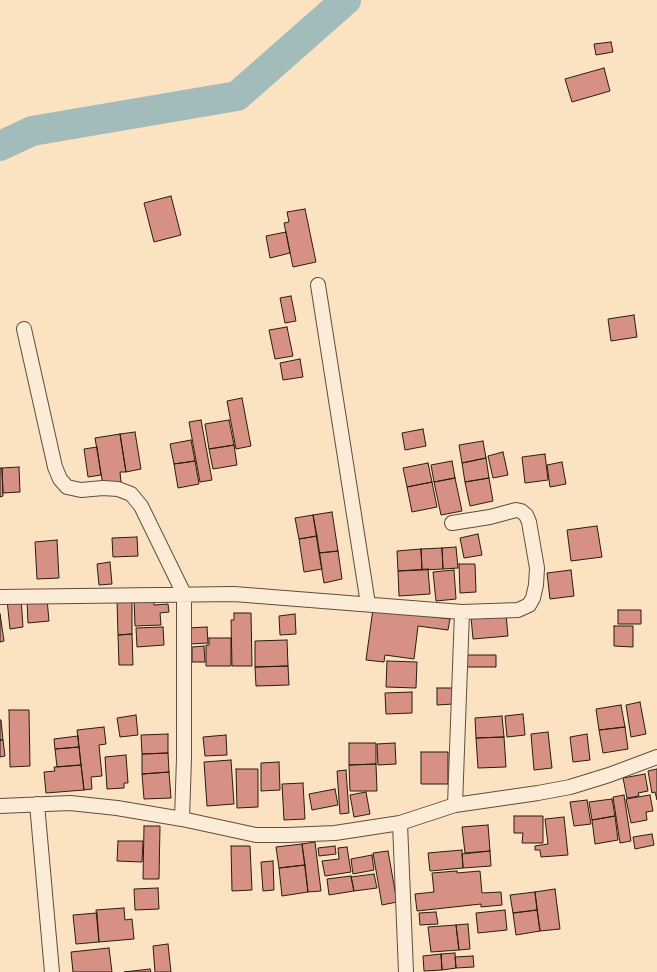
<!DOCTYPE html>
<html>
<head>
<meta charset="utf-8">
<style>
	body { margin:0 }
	canvas { display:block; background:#fbe2c1 }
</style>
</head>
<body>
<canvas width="657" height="972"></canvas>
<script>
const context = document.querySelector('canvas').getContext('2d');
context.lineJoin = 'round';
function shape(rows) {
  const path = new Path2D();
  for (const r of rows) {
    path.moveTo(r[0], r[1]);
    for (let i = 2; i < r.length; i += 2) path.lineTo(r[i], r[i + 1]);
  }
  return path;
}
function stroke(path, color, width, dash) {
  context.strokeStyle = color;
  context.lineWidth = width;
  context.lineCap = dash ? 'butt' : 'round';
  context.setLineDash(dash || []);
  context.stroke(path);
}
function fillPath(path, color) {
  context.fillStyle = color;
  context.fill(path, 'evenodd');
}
const river = shape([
	[0,146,32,131,237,96,346,0]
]);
const building = shape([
	[611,42,613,52,596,55,594,44,611,42],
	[604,68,610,91,572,102,565,79,604,68],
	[171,196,181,235,154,242,144,203,171,196],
	[305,209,316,262,293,267,284,223,289,222,287,212,305,209],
	[286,232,290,253,270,258,266,236,286,232],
	[291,296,296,321,285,323,280,298,291,296],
	[634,315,637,337,611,341,608,319,634,315],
	[287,327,293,356,275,359,269,330,287,327],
	[300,359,303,377,283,380,280,363,300,359],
	[242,398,251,446,236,449,227,401,242,398],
	[201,420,212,480,200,482,189,422,201,420],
	[229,420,234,445,209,449,205,424,229,420],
	[423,429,426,446,405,450,402,433,423,429],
	[135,432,141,469,126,472,120,434,135,432],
	[120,434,126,472,120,472,121,482,103,485,95,438,120,434],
	[191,440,195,461,174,464,170,444,191,440],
	[483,441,486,458,462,463,459,445,483,441],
	[234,445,237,465,213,469,209,449,234,445],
	[97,447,101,475,88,477,84,449,97,447],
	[503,452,508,475,493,478,488,456,503,452],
	[545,454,548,480,525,483,522,457,545,454],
	[486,458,489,478,465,482,462,463,486,458],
	[195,461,199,484,178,488,174,464,195,461],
	[452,461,455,478,434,482,431,465,452,461],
	[562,462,566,484,550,487,547,465,562,462],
	[428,463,432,482,407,487,403,468,428,463],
	[19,467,20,492,3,493,2,468,19,467],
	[0,468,2,468,3,496,0,497,0,468],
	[455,478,462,511,441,515,434,482,455,478],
	[489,478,493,501,470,506,465,482,489,478],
	[432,482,437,507,412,512,407,487,432,482],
	[332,512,338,551,319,553,313,515,332,512],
	[313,515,317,536,299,539,295,518,313,515],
	[597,526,602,557,571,561,567,530,597,526],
	[478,534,482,555,464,558,460,538,478,534],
	[317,536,322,569,304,572,299,539,317,536],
	[137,537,138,556,113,557,112,538,137,537],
	[57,540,59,578,37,579,35,542,57,540],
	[456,547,458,568,443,569,442,548,456,547],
	[442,548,443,569,422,570,421,549,442,548],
	[421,549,422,570,398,571,397,551,421,549],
	[338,551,342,579,324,583,319,553,338,551],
	[110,562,112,584,99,585,97,564,110,562],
	[459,564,475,564,476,592,460,593,459,564],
	[428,569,430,594,399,596,398,571,428,569],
	[454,570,456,599,436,601,433,572,454,570],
	[571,570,574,596,550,599,547,573,571,570],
	[154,597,154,605,168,604,169,612,160,613,161,625,135,626,134,598,154,597],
	[21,598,23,627,10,629,7,600,21,598],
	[47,599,49,621,28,623,27,600,47,599],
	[117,600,132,600,132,634,118,635,117,600],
	[373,609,450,619,448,630,418,626,414,659,385,655,384,662,366,660,373,609],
	[618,610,641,610,641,624,618,624,618,610],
	[234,613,251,613,252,666,232,666,231,620,234,620,234,613],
	[0,614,4,641,0,642,0,614],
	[295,614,296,634,280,635,279,616,295,614],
	[506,614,508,636,473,639,471,617,506,614],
	[614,626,633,626,633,647,614,646,614,626],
	[163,627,164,645,137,647,136,628,163,627],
	[207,627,208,643,189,644,188,628,207,627],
	[132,634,133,665,119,665,118,635,132,634],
	[209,638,231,638,231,666,206,666,206,645,209,645,209,638],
	[287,640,288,666,255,667,255,641,287,640],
	[204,646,205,662,192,662,192,647,204,646],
	[466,655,496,655,496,667,466,667,466,655],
	[387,661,417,662,416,688,386,687,387,661],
	[288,666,289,685,256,686,255,667,288,666],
	[437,688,453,688,453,704,437,705,437,688],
	[412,692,412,713,386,714,385,693,412,692],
	[640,702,646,734,631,737,626,705,640,702],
	[621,705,625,727,599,730,596,709,621,705],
	[9,710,29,710,30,766,10,767,9,710],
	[523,714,525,735,507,737,505,716,523,714],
	[136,715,138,735,120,737,117,718,136,715],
	[502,716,504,737,476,738,475,718,502,716],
	[0,720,1,720,3,740,0,740,0,720],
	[104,727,106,744,99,745,102,776,91,777,92,789,84,790,77,730,104,727],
	[625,727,628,749,603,753,599,730,625,727],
	[548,732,552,768,534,770,531,734,548,732],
	[168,734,168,753,142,754,141,735,168,734],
	[587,734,590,760,573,762,570,737,587,734],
	[226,735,227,755,205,756,203,737,226,735],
	[78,736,79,747,55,749,54,739,78,736],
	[504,737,506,767,478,768,476,738,504,737],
	[0,740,3,740,5,756,0,757,0,740],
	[349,743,376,743,376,764,349,765,349,743],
	[395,743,396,764,378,765,377,744,395,743],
	[79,747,81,765,57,767,55,749,79,747],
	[421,752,448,752,448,784,421,784,421,752],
	[168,753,169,772,142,774,142,754,168,753],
	[126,755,128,783,124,783,124,788,107,789,105,757,126,755],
	[231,760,234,804,207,806,204,762,231,760],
	[279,762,280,790,261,791,261,763,279,762],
	[376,764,377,791,350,791,349,765,376,764],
	[81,765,84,790,46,793,44,772,55,771,54,767,81,765],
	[236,769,258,769,258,807,237,808,236,769],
	[657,769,657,800,655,792,652,793,648,771,657,769],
	[346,770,349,813,340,814,337,771,346,770],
	[169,772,171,798,144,799,142,774,169,772],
	[645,774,648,791,638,793,639,796,627,798,623,778,645,774],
	[303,783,305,819,284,820,282,784,303,783],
	[335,789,338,805,312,810,309,794,335,789],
	[366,792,370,814,354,817,350,795,366,792],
	[624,795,631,841,620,843,613,797,624,795],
	[650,795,653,811,646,812,647,820,631,823,626,799,650,795],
	[612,799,615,816,592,820,589,802,612,799],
	[587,800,591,824,574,826,570,802,587,800],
	[514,816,543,816,543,843,522,843,523,833,514,833,514,816],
	[615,816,618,840,595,844,592,820,615,816],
	[564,817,568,855,541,857,540,850,535,850,535,846,548,844,545,819,564,817],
	[488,825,490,851,465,853,462,827,488,825],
	[144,826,160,826,159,879,143,879,144,826],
	[652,834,654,845,635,849,633,837,652,834],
	[118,841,143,841,142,862,117,861,118,841],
	[315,842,321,891,308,892,302,844,315,842],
	[302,844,305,865,279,868,276,847,302,844],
	[231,846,250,846,252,890,232,891,231,846],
	[335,846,336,854,319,856,318,848,335,846],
	[347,847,351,872,325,876,322,861,339,859,338,848,347,847],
	[462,850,463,868,430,871,428,853,462,850],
	[388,851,397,902,382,905,373,853,388,851],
	[490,851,491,866,463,868,462,854,490,851],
	[372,855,374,870,353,874,351,859,372,855],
	[273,861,274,890,263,891,261,862,273,861],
	[305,865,308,892,282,896,279,868,305,865],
	[457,871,457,873,480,871,482,893,501,892,502,905,481,907,481,904,417,911,415,894,434,892,432,873,457,871],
	[374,874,377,888,354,891,351,877,374,874],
	[351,876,354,891,329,895,327,879,351,876],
	[158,888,159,909,135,910,134,889,158,888],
	[555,889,560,929,540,931,535,892,555,889],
	[535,892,537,910,513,913,510,895,535,892],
	[124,908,125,920,132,919,134,939,99,942,96,910,124,908],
	[505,910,507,930,478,933,476,913,505,910],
	[537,910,540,931,516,935,513,913,537,910],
	[436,912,438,924,420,925,419,913,436,912],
	[97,913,99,942,76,944,73,915,97,913],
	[468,924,470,949,459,950,456,925,468,924],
	[456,925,459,950,431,952,428,927,456,925],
	[168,944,171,972,155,972,153,946,168,944],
	[109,948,112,972,73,972,71,952,109,948],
	[455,953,456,968,442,970,441,954,455,953],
	[441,954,442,970,424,971,423,956,441,954],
	[473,956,474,967,456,968,455,957,473,956],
	[150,969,151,972,124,972,150,969]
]);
const minor = shape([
	[318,285,368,604],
	[24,329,55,467,60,479,67,487,81,490,103,488,118,489,131,494,141,506,184,594,184,758,182,819],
	[0,597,234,594,462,612,518,610,529,605,533,598,536,585,537,568,529,522,526,515,521,511,516,510,490,517,452,523],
	[37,804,52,972],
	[455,805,462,612],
	[0,806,70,803,117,808,182,819,256,835,288,835,335,833,400,823,455,805,538,793,570,787,609,775,657,757],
	[400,823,406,972]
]);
stroke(river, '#a1bcba', 30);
fillPath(building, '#d79084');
stroke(building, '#291d12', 1);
stroke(minor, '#5e4e3e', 16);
stroke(minor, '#fcecd7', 14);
</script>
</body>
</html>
